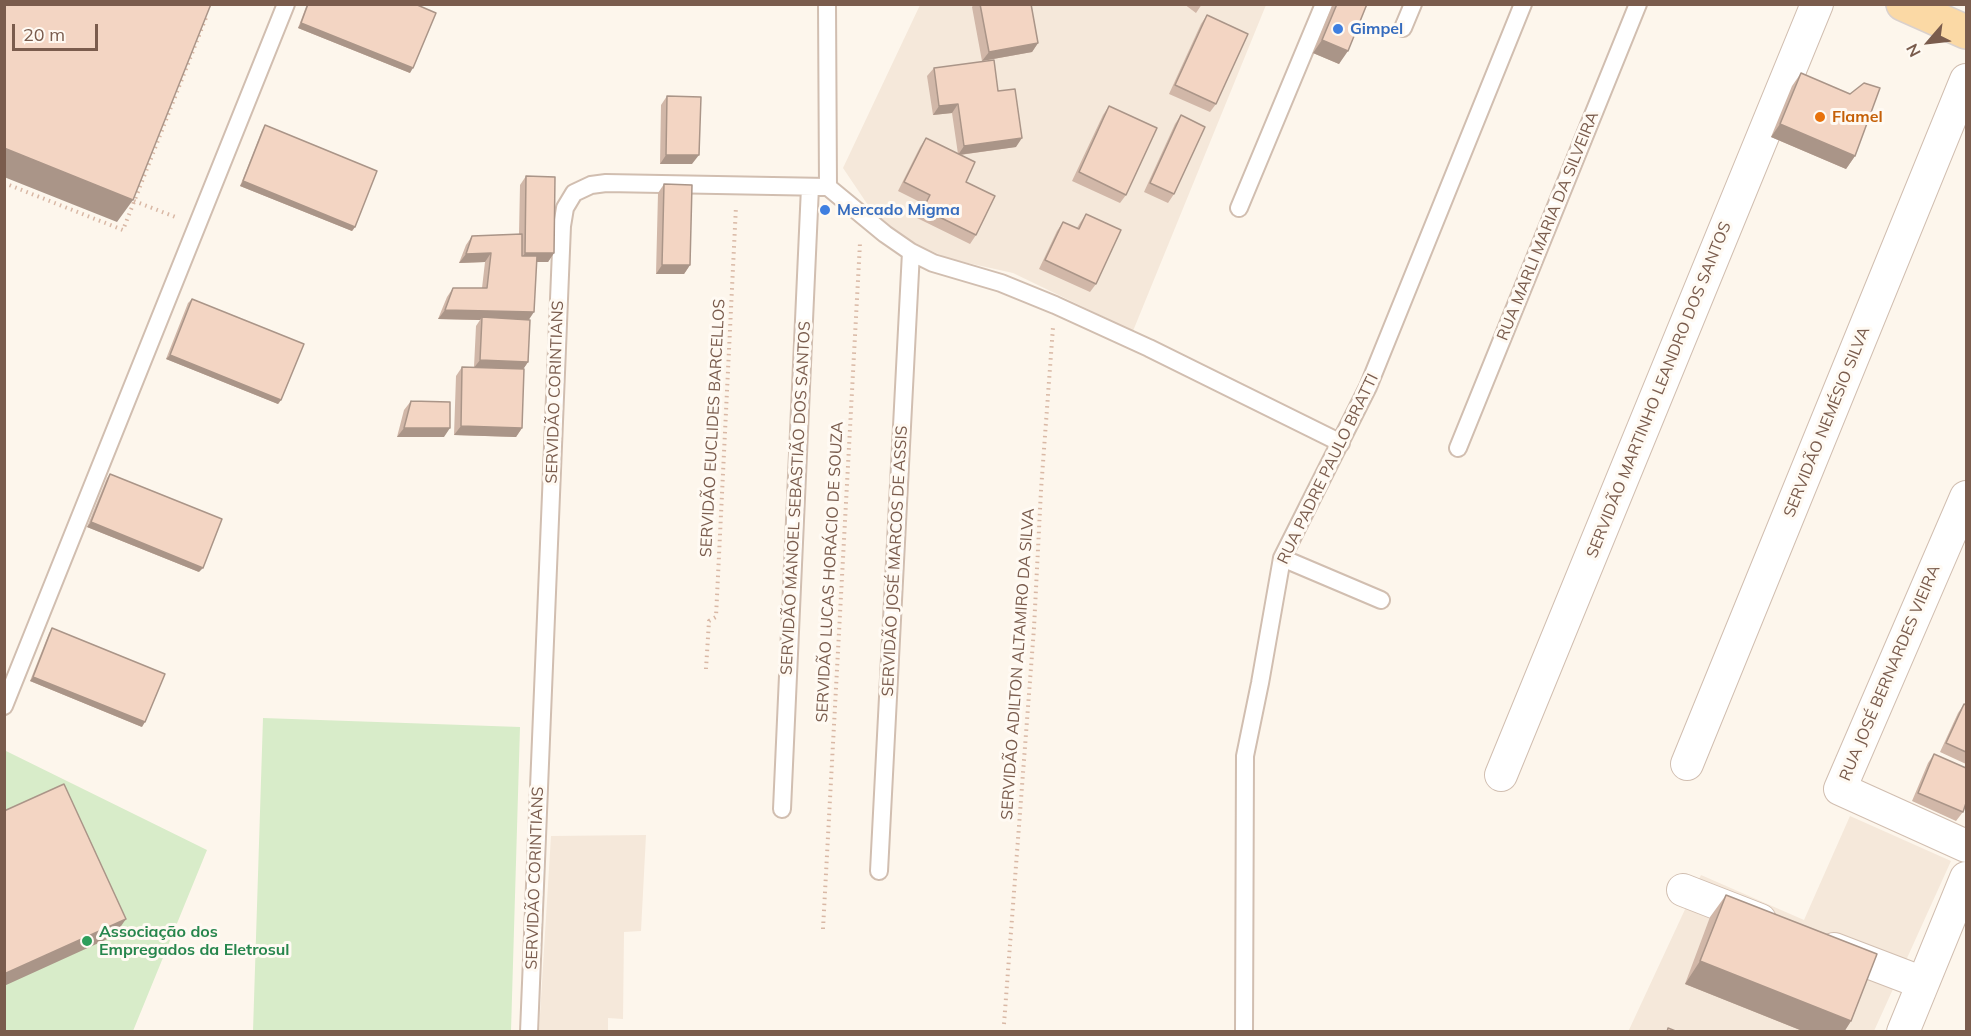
<!DOCTYPE html>
<html>
<head>
<meta charset="utf-8">
<style>
	body { margin:0 }
	#map { position:relative; width:1971px; height:1036px; overflow:hidden; background:#fdf6ec; font-family:Mulish,sans-serif }
	canvas { display:block }
	.frame { position:absolute; inset:0; border:6px solid #7a5c4d; pointer-events:none }
	.north { position:absolute; left:1899px; top:12px; width:60px; height:60px; -webkit-text-stroke:4px #fffaf3; paint-order:stroke; rotate:242deg; font-size:16px; font-weight:700; line-height:24px; text-align:center; color:#7a5c4d }
	.north::after { content:''; display:block; margin:auto; width:21px; height:27px; background:#7a5c4d; clip-path:polygon(50% 0,100% 100%,50% 72%,0 100%) }
	.scale { position:absolute; left:12px; top:24px; width:86px; height:27px; box-sizing:border-box; border:3px solid #7a5c4d; border-top:0; padding-left:8px; font-size:18px; line-height:21px; white-space:nowrap; color:#7a5c4d; -webkit-text-stroke:4px #fffaf3; paint-order:stroke }
</style>
</head>
<body>
<div id="map">
<canvas width="1971" height="1036"></canvas>
<div class="frame"></div>
<div class="north">N</div>
<div class="scale">20 m</div>
</div>
<script>
const context = document.querySelector('canvas').getContext('2d');
context.lineJoin = 'round';
function fillPath(path, color) {
  context.fillStyle = color;
  context.fill(path, 'evenodd');
}
function shape(rows) {
  const path = new Path2D();
  for (const r of rows) {
    path.moveTo(r[0], r[1]);
    for (let i = 2; i < r.length; i += 2) path.lineTo(r[i], r[i + 1]);
  }
  return path;
}
function stroke(path, color, width, dash) {
  context.strokeStyle = color;
  context.lineWidth = width;
  context.lineCap = dash ? 'butt' : 'round';
  context.setLineDash(dash || []);
  context.stroke(path);
}
function write(font, color, halo, rows, align = 'center') {
  context.font = font + ' Mulish,sans-serif';
  context.lineWidth = 6;
  context.setLineDash([]);
  context.textBaseline = 'middle';
  context.strokeStyle = halo;
  context.fillStyle = color;
  for (const [text, x, y, turn = 0] of rows) {
    context.save();
    context.translate(x, y);
    context.rotate((+turn || 0) * Math.PI / 180);
    context.textAlign = isNaN(turn) ? turn : align;
    if (halo) context.strokeText(text, 0, 0);
    context.fillText(text, 0, 0);
    context.restore();
  }
}
const residential = shape([
	[920,5,1266,5,1133,331,1013,273,950,259,915,244,876,217,843,168],
	[1850,816,1951,861,1874,1031,1628,1032,1701,875,1804,920],
	[646,835,641,931,624,932,623,1019,608,1018,608,1031,539,1031,551,836]
]);
const green = shape([
	[263,718,520,727,511,1031,253,1031],
	[4,750,207,850,133,1031,5,1031]
]);
const path = shape([
	[4,183,123,230,207,15],
	[134,201,178,218],
	[706,669,709,621,716,617,736,206],
	[823,929,860,243],
	[1004,1024,1034,628,1041,490,1053,327]
]);
const service = shape([
	[1403,28,1413,4],
	[828,187,885,234,911,252,933,263,1001,283,1055,305,1149,348,1341,443],
	[1239,208,1324,4],
	[1458,448,1638,4],
	[1282,558,1381,600],
	[4,706,286,4],
	[782,809,810,187],
	[879,871,911,252],
	[529,1032,562,226,565,208,574,193,591,185,606,183,828,187,827,4],
	[1244,1032,1245,756,1260,683,1282,558,1368,387,1523,4]
]);
const minor = shape([
	[1966,497,1840,789,1966,846],
	[1687,764,1966,80],
	[1501,775,1817,4],
	[1683,890,1760,920],
	[1834,949,1923,983],
	[1903,1032,1966,878]
]);
const primary = shape([
	[1903,4,1966,32]
]);
const wall = shape([
	[307,4,415,4,410,73,298,28],
	[974,4,1031,4,1038,43,1032,52,982,61,972,7],
	[1184,4,1202,4,1196,13],
	[1333,4,1367,4,1339,64,1313,53],
	[1207,15,1216,104,1210,112,1169,94,1201,24],
	[934,68,998,91,1016,147,960,155,976,235,970,244,917,218,924,204,898,191,920,147,926,138,958,154,952,113,933,115,927,76],
	[1801,73,1855,156,1846,169,1771,137,1792,86],
	[667,96,692,164,660,164,661,105],
	[1109,106,1126,195,1120,203,1072,181,1103,115],
	[1181,115,1174,194,1168,203,1144,192,1175,124],
	[265,125,355,227,352,231,240,186,262,130],
	[526,176,554,253,548,262,537,262,528,320,528,362,523,369,522,428,516,437,454,435,456,376,462,367,474,367,476,326,480,320,438,319,447,297,453,288,482,288,485,262,459,263,466,245,472,236,519,234,520,185],
	[664,184,690,265,684,274,656,274,658,193],
	[1086,214,1096,284,1090,292,1039,269,1057,231,1063,222,1077,228,1080,223],
	[192,299,281,400,278,404,166,359,188,303],
	[411,401,444,437,397,437,404,410],
	[110,474,199,572,87,527,107,478],
	[52,628,142,727,30,681,49,633],
	[1964,704,1966,705,1966,764,1940,752,1958,713],
	[1934,754,1963,812,1956,821,1912,801,1928,763],
	[1726,895,1851,1021,1844,1032,1805,1032,1685,984,1710,917]
]);
const shadedWall = shape([
	[301,23,413,68,410,73,298,28],
	[1322,40,1348,51,1339,64,1313,53],
	[1038,43,1032,52,982,61,989,52],
	[958,104,952,113,933,115,939,106],
	[1780,124,1855,156,1846,169,1771,137],
	[1022,138,1016,147,958,155,964,146],
	[4,148,133,200,117,222,4,177],
	[666,155,699,155,692,164,660,164],
	[243,181,355,227,352,231,240,186],
	[491,253,485,262,459,263,466,254],
	[525,253,554,253,548,262,519,262],
	[662,265,690,265,684,274,656,274],
	[445,310,534,312,528,321,482,317,480,320,438,319],
	[170,355,281,400,278,404,166,359],
	[480,360,528,362,522,371,473,369],
	[461,426,522,428,516,437,454,435],
	[404,428,450,428,444,437,397,437],
	[91,522,203,568,199,572,87,527],
	[33,677,145,722,142,727,30,681],
	[126,919,114,936,4,986,4,974],
	[1700,961,1851,1021,1844,1032,1805,1032,1685,984]
]);
const building = shape([
	[4,4,211,4,133,200,4,148,4,4],
	[308,4,415,4,436,13,413,68,301,23,308,4],
	[980,4,1031,4,1038,43,989,52,980,4],
	[1337,4,1367,4,1348,51,1322,40,1337,4],
	[1207,15,1248,34,1216,104,1175,85,1207,15],
	[994,60,998,91,1015,89,1022,138,964,146,958,104,939,106,934,68,994,60],
	[1801,73,1850,94,1864,83,1880,88,1855,156,1780,124,1801,73],
	[667,96,701,97,699,155,666,155,667,96],
	[1109,106,1157,128,1126,195,1079,172,1109,106],
	[1181,115,1205,127,1174,194,1150,183,1181,115],
	[265,125,377,171,355,227,243,181,265,125],
	[926,138,975,162,966,182,995,196,976,235,923,209,930,195,904,182,926,138],
	[526,176,555,177,554,253,525,253,526,176],
	[664,184,692,185,690,265,662,265,664,184],
	[1086,214,1121,230,1096,284,1045,260,1063,222,1079,229,1086,214],
	[522,234,522,256,537,256,534,312,445,310,453,288,487,288,491,253,466,254,472,236,522,234],
	[192,299,304,344,281,400,170,355,192,299],
	[482,317,530,320,528,362,480,360,482,317],
	[462,367,524,369,522,428,461,426,462,367],
	[411,401,450,402,450,428,404,428,411,401],
	[110,474,222,519,203,568,91,522,110,474],
	[52,628,165,674,145,722,33,677,52,628],
	[1964,704,1966,705,1966,752,1946,743,1964,704],
	[1934,754,1966,768,1966,803,1963,812,1918,793,1934,754],
	[64,784,126,919,4,974,4,811,64,784],
	[1726,895,1877,954,1851,1021,1700,961,1726,895],
	[1668,1028,1678,1032,1667,1032,1668,1028]
]);
const markers = [
	[1338,29,6,"#3f7fe0"],
	[1820,117,6,"#e8710a"],
	[825,210,6,"#3f7fe0"],
	[87,941,6,"#2e9e5b"]
];
const shopNames = [
	["Gimpel",1350,29],
	["Mercado Migma",837,210]
];
const foodNames = [
	["Flamel",1832,117]
];
const streetNames = [
	["RUA MARLI MARIA DA SILVEIRA",1548,226,-68],
	["SERVIDÃO MARTINHO LEANDRO DOS SANTOS",1659,390,-68],
	["SERVIDÃO CORINTIANS",555,392,-88],
	["SERVIDÃO NEMÉSIO SILVA",1827,422,-68],
	["SERVIDÃO EUCLIDES BARCELLOS",713,428,-87],
	["RUA PADRE PAULO BRATTI",1328,469,-64],
	["SERVIDÃO MANOEL SEBASTIÃO DOS SANTOS",796,498,-87],
	["SERVIDÃO JOSÉ MARCOS DE ASSIS",895,561,-87],
	["SERVIDÃO LUCAS HORÁCIO DE SOUZA",830,572,-87],
	["SERVIDÃO ADILTON ALTAMIRO DA SILVA",1018,664,-86],
	["RUA JOSÉ BERNARDES VIEIRA",1890,673,-67],
	["SERVIDÃO CORINTIANS",535,878,-88]
];
const leisureNames = [
	["Associação dos",99,932],
	["Empregados da Eletrosul",99,950]
];
fillPath(residential, '#f5e8da');
fillPath(green, '#d8ecc9');
stroke(service, '#d1beb0', 20);
stroke(minor, '#d1beb0', 34);
stroke(primary, '#dad1cd', 36);
stroke(path, '#d9b8a5', 4, [1.5, 4.5]);
stroke(service, '#fff', 16);
stroke(minor, '#fff', 32);
stroke(primary, '#fbd9a5', 33);
fillPath(wall, '#d1b7a8');
fillPath(shadedWall, '#aa9588');
fillPath(building, '#f3d5c3');
stroke(building, '#aa9588', 1.5);
for (const [x, y, r, color] of markers) {
  const dot = new Path2D();
  dot.arc(x, y, r, 0, 2 * Math.PI);
  context.fillStyle = color;
  context.fill(dot);
  stroke(dot, '#fffaf3', 2);
}
write('bold 16px', '#366cbe', '#fffaf3', shopNames, 'left');
write('bold 16px', '#c56008', '#fffaf3', foodNames, 'left');
write('16px', '#7a5c4d', '#fffaf3', streetNames);
write('bold 16px', '#27864d', '#fffaf3', leisureNames, 'left');
</script>
</body>
</html>
